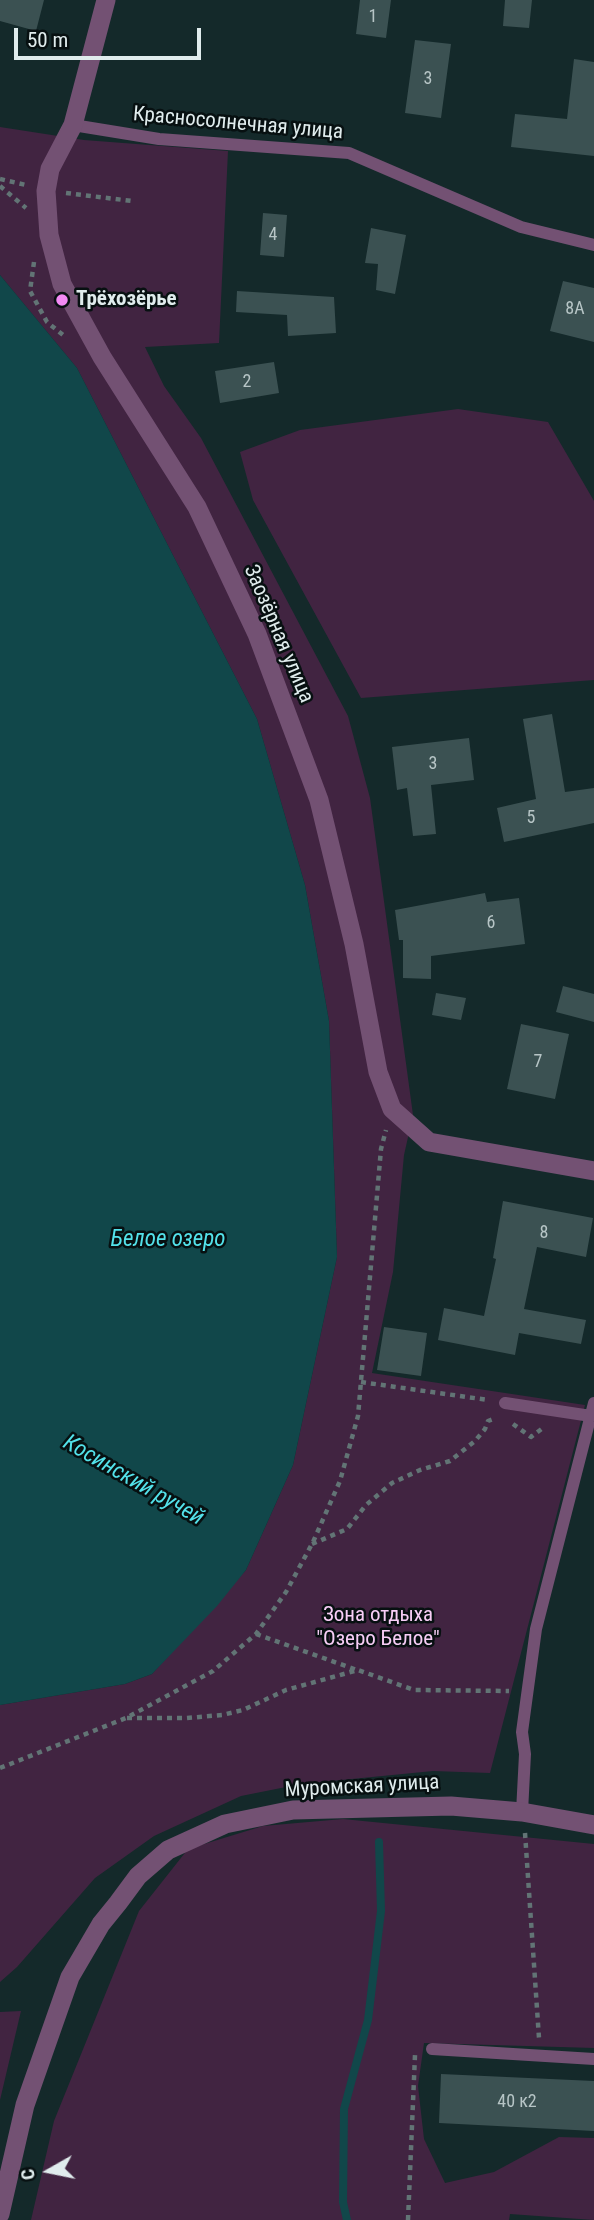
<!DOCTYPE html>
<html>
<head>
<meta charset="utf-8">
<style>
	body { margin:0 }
	#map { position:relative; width:594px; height:2220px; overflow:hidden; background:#14292a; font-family:"Roboto Condensed",sans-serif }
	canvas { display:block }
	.north { position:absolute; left:14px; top:2136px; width:70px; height:70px; -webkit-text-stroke:5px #071011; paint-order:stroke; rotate:261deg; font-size:19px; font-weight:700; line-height:28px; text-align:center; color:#e0eced }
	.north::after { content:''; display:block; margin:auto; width:24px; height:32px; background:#e0eced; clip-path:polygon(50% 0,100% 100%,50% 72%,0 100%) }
	.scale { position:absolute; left:14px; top:28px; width:187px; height:32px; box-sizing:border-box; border:4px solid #e0eced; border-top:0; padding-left:9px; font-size:21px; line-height:24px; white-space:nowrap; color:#e0eced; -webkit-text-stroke:5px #071011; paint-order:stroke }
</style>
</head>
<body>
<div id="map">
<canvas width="594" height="2220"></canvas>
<div class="north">С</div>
<div class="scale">50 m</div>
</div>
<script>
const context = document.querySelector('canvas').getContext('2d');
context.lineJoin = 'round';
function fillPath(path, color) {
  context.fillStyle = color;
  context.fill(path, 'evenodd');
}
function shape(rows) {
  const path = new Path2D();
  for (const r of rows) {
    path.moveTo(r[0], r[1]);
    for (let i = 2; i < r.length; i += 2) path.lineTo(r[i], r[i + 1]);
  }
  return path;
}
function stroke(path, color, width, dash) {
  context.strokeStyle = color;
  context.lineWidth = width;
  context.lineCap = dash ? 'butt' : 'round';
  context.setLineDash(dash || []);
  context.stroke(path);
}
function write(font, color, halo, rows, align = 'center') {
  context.font = font + ' "Roboto Condensed",sans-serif';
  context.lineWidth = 5;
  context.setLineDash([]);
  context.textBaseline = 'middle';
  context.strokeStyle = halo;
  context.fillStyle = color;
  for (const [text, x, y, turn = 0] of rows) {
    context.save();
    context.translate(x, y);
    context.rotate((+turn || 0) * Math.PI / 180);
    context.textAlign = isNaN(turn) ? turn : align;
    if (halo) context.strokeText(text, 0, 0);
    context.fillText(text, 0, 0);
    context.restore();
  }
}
const green = shape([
	[0,127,84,140,228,151,219,343,145,347,164,386,201,438,348,716,370,798,413,1115,404,1155,393,1272,372,1373,585,1405,490,1773,433,1771,301,1784,241,1796,154,1836,95,1878,17,1967,0,1982,0,1705,125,1684,152,1674,246,1570,293,1465,337,1257,329,1021,305,885,257,719,77,368,0,275],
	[458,409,548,422,594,501,594,680,361,698,253,500,240,452,300,430],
	[343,1819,594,1844,594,2048,424,2043,418,2086,424,2139,445,2183,494,2172,559,2137,594,2138,594,2220,510,2214,509,2220,31,2220,54,2121,139,1911,188,1849,263,1826],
	[21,2011,0,2100,0,2012]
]);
const water = shape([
	[0,275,77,368,257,719,305,885,329,1021,337,1257,293,1465,246,1570,217,1606,152,1674,125,1684,0,1705]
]);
const stream = shape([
	[347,2220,343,2202,344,2109,368,2020,381,1911,379,1842]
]);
const building = shape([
	[0,0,44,0,36,31,0,21],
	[360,0,391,0,386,38,356,34],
	[505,0,532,0,529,28,503,26],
	[415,40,451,44,441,118,405,113],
	[574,59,594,62,594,156,511,147,515,114,567,119],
	[263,213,287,215,284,257,260,255],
	[371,228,406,235,395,294,376,290,378,264,365,263],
	[563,281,594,288,594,342,550,331],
	[237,291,334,297,336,333,288,336,287,315,236,312],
	[274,362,279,393,220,403,215,371],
	[552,714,565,792,594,788,594,823,504,842,497,808,536,799,523,719],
	[469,738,474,780,431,785,436,834,413,836,407,788,397,790,392,747],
	[485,893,487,902,519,898,525,944,431,956,431,979,403,978,403,940,399,940,395,910],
	[563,986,594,994,594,1022,556,1012],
	[436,993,466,998,461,1020,432,1015],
	[521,1024,569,1034,555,1099,507,1089],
	[503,1201,593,1218,586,1257,537,1247,524,1309,586,1320,581,1344,519,1333,515,1355,438,1340,444,1308,484,1316,496,1259,493,1258],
	[384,1327,427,1333,421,1376,377,1370],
	[441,2074,594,2081,594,2131,439,2123]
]);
const path = shape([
	[0,179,26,185],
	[0,186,26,208],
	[66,193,132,201],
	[34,262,30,291,47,322,63,335],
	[361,1382,488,1400],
	[513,1424,531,1437,543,1428],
	[312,1544,347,1529,366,1505,392,1483,420,1470,450,1461,475,1441,485,1429,488,1421,496,1418],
	[256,1634,357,1670],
	[127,1718,187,1718,222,1715,243,1710,286,1690,358,1670,414,1690,509,1691],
	[0,1768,126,1718,213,1671,256,1634,286,1592,313,1542,340,1481,358,1416,381,1149,386,1130],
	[525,1833,539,2038],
	[408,2220,415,2055]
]);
const service = shape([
	[73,125,159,139,349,153,521,227,594,245],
	[505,1403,591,1416],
	[522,1812,525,1754,522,1732,536,1629,594,1403],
	[432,2049,594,2059]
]);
const minor = shape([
	[106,0,73,125,50,169,46,191,49,235,62,284,102,357,197,507,257,634,319,800,354,944,378,1072,392,1109,429,1142,594,1171]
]);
const tertiary = shape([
	[0,2214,25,2105,70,1977,101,1924,118,1903,138,1876,168,1850,225,1824,293,1810,451,1806,522,1812,594,1825]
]);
const markers = [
	[62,300,7,"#f28af3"]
];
const numberNames = [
	["1",373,17],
	["3",428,79],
	["4",273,235],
	["8А",575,309],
	["2",247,382],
	["3",433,764],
	["5",531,818],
	["6",491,923],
	["7",538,1062],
	["8",544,1233],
	["40 к2",517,2102]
];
const streetNames = [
	["Красносолнечная улица",238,124,5],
	["Заозёрная улица",278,634,67],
	["Муромская улица",362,1787,-3]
];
const poiNames = [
	["Трёхозёрье",76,300]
];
const parkNames = [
	["Зона отдыха",378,1616],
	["\"Озеро Белое\"",378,1640]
];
const waterNames = [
	["Белое озеро",168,1240],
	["Косинский ручей",133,1481,30]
];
fillPath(green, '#412441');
fillPath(water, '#11474a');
stroke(stream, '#11474a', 8);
fillPath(building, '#3b5152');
stroke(path, '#627475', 4.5, [5, 5]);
stroke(service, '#735173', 12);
stroke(minor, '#735173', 19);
stroke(tertiary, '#735173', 19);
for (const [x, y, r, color] of markers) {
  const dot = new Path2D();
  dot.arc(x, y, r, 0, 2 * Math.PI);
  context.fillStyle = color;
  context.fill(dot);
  stroke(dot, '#071011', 2.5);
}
write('18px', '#b7c5c6', null, numberNames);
write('21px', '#e0eced', '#071011', streetNames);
write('bold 21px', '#e0eced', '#071011', poiNames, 'left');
write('21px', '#f7cdf6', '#071011', parkNames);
write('italic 23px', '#53e2ea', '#071011', waterNames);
</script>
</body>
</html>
